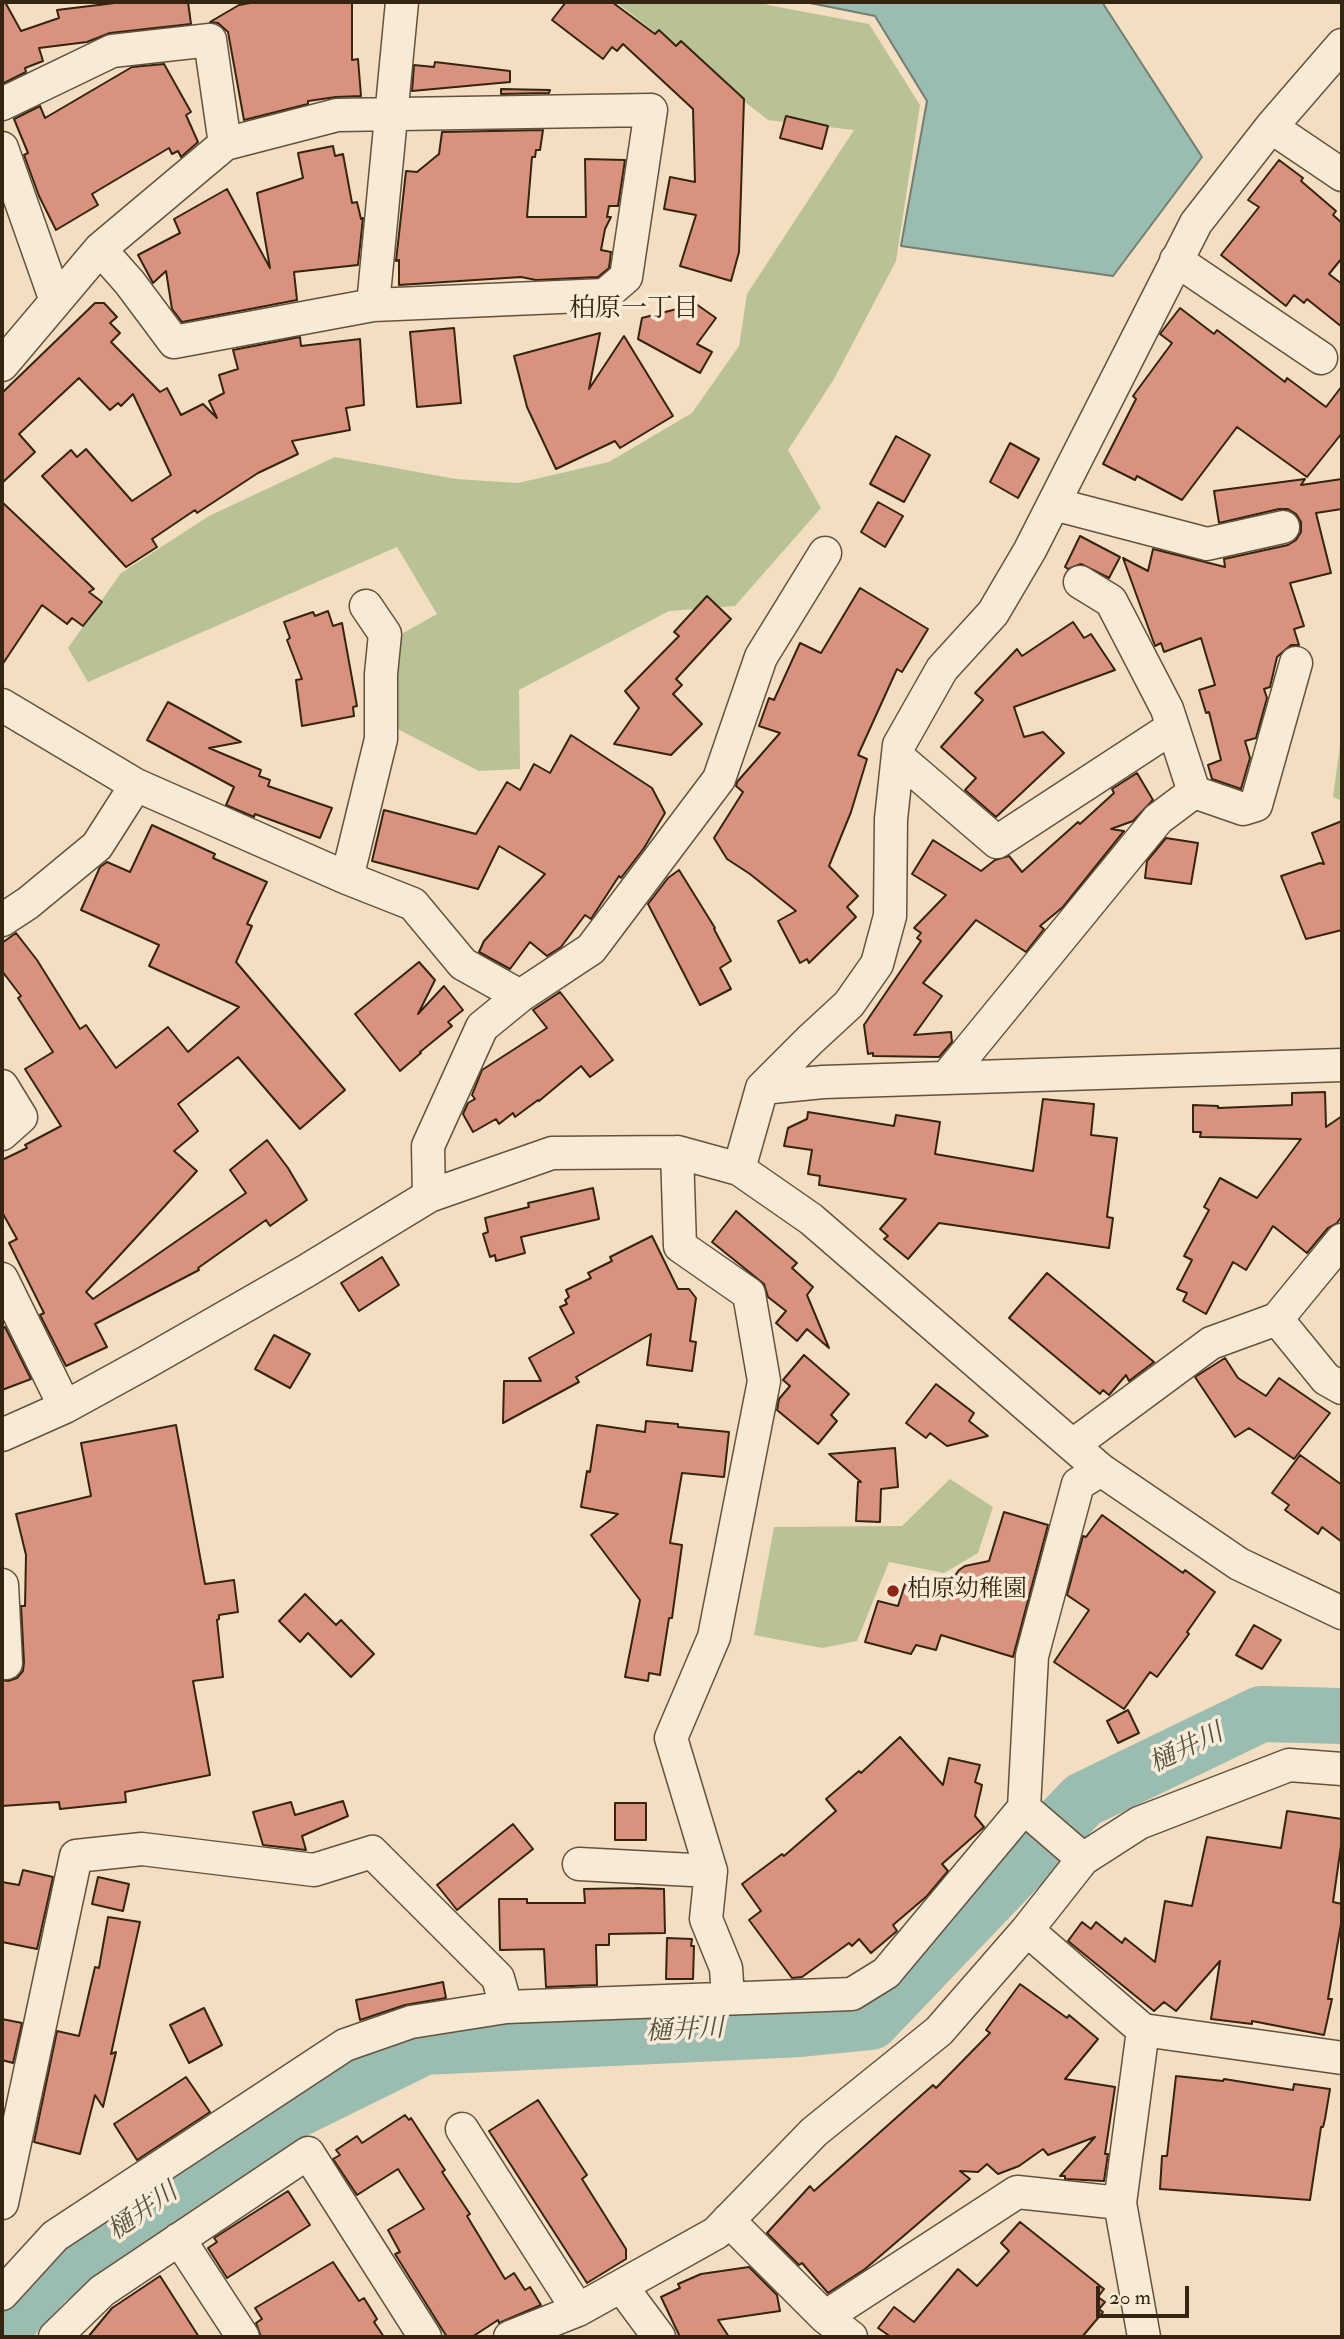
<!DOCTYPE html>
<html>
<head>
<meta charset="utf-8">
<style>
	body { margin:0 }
	#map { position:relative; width:1344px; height:2339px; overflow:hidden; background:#f3dec2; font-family:"IM FELL Double Pica",serif }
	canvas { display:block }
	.frame { position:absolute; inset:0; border:4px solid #35240f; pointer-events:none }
	.scale { position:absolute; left:1096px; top:2286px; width:93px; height:32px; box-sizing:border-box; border:4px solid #35240f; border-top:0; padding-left:9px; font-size:21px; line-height:24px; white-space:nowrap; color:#35240f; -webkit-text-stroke:5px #f7ead7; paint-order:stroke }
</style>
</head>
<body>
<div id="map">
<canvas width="1344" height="2339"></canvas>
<div class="frame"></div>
<div class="scale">20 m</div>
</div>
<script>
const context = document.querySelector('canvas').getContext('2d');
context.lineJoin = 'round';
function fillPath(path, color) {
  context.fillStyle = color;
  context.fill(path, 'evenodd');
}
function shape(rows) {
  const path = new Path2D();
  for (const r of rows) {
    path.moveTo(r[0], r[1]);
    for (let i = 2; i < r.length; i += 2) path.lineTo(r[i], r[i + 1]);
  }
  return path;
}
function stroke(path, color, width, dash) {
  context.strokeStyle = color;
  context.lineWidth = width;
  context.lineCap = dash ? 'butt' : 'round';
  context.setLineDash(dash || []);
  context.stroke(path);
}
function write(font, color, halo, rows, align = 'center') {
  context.font = font + ' "IM FELL Double Pica","Noto Serif JP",serif';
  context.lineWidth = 7;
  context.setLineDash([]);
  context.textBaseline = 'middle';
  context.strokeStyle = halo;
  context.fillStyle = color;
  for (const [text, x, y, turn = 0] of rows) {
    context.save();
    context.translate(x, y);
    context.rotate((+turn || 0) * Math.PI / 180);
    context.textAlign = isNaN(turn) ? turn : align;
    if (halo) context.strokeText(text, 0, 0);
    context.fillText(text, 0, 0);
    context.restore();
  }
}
const green = shape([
	[616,2,763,2,768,5,869,24,920,105,896,261,834,379,788,450,821,508,735,606,669,611,519,690,520,769,479,771,384,722,389,641,437,614,397,547,88,682,68,648,121,573,209,516,335,457,456,479,518,483,609,462,692,413,739,346,747,294,854,130,768,120],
	[1342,731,1342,801,1333,797],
	[950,1479,993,1507,978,1553,944,1573,889,1562,857,1641,822,1648,754,1635,774,1527,902,1526]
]);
const water = shape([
	[805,2,1102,2,1202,157,1113,276,901,246,927,101,875,16,805,2]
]);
const river = shape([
	[2,2329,47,2280,282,2117,424,2047,801,2029,871,2022,1083,1800,1261,1714,1342,1716]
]);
const building = shape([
	[2,2,5,2,21,31,59,18,57,10,123,2,188,2,191,24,110,33,87,42,39,48,43,61,25,68,26,72,2,84,2,2],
	[256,2,352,2,352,60,358,59,361,96,336,97,308,101,308,104,244,120,228,32,218,23,210,22,239,5,256,2],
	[566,2,612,2,655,34,659,30,676,46,681,41,744,99,739,252,731,281,680,266,696,215,664,209,670,177,695,182,693,109,623,44,617,51,612,47,603,59,552,20,566,2],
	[435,62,510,71,510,82,412,91,414,65,434,67,435,62],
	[164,64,191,112,186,115,198,142,181,157,178,151,172,154,169,148,92,194,98,205,56,230,39,196,24,155,28,153,14,119,40,106,45,118,132,67,164,64],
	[501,89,550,90,549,93,501,94,501,89],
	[786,116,828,126,822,149,780,138,786,116],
	[543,130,540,150,536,150,535,157,532,157,527,217,586,217,585,159,625,160,618,206,609,206,607,217,611,217,605,229,601,250,611,252,609,268,598,277,536,280,521,277,399,285,399,260,396,261,406,171,417,172,439,154,442,132,543,130],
	[333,146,335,156,343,154,352,203,357,202,361,219,363,218,358,265,294,272,297,300,182,322,172,309,166,271,153,283,138,255,180,233,174,219,227,189,270,268,257,193,303,178,298,153,333,146],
	[1279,160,1303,178,1301,181,1336,211,1333,215,1342,223,1342,258,1329,274,1342,284,1342,327,1307,299,1304,303,1294,295,1286,306,1221,255,1259,207,1248,200,1279,160],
	[95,303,104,303,117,317,110,323,120,333,111,342,160,392,167,388,181,415,203,404,217,418,209,401,224,393,219,375,238,369,233,350,300,337,301,346,360,339,364,405,346,408,350,430,292,441,298,454,258,473,197,513,195,510,152,539,157,547,126,567,42,476,71,450,77,457,86,449,132,501,171,475,133,394,121,406,118,403,110,410,79,378,19,434,35,452,2,483,2,393,95,303],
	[696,304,716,318,697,344,712,352,700,373,638,339,642,318,696,304],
	[1180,308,1214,334,1217,330,1285,382,1287,378,1326,407,1342,386,1342,433,1307,477,1237,427,1182,500,1137,476,1135,480,1103,464,1136,399,1133,396,1172,343,1160,334,1180,308],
	[454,328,461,403,417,407,410,332,454,328],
	[600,333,589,389,624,336,673,416,620,448,615,441,556,469,527,407,514,356,600,333],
	[896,436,930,455,904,502,870,484,896,436],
	[1010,443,1039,459,1018,498,990,482,1010,443],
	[1305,479,1301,485,1342,479,1342,509,1316,513,1331,573,1290,583,1304,626,1294,629,1299,645,1291,645,1277,657,1270,687,1264,689,1267,698,1256,738,1245,741,1250,758,1241,789,1212,779,1208,765,1221,760,1209,712,1206,713,1199,690,1215,685,1201,638,1164,652,1161,643,1155,646,1123,558,1148,571,1153,549,1225,567,1224,559,1288,545,1296,540,1301,532,1301,522,1296,514,1288,509,1279,509,1219,523,1214,491,1305,479],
	[2,502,94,589,89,592,102,602,83,626,72,618,67,624,42,605,2,665,2,502],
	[878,502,903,516,885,547,861,532,878,502],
	[1080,536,1120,557,1109,578,1081,564,1068,569,1065,567,1080,536],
	[860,588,928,629,902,672,897,669,858,755,867,759,851,812,829,866,858,896,847,907,856,917,809,963,807,959,800,963,778,921,796,911,750,874,727,859,714,838,743,792,736,786,737,782,780,733,759,726,769,698,774,700,800,643,821,653,860,588],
	[707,596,731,619,676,679,682,685,673,694,702,724,671,755,614,744,639,708,625,691,679,636,674,632,707,596],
	[328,611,333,626,342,623,357,706,353,707,354,716,302,726,296,680,302,679,287,640,290,638,284,622,313,612,315,616,328,611],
	[1073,622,1084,638,1091,634,1115,670,1014,707,1024,737,1043,732,1064,753,996,817,965,790,976,778,941,747,983,700,975,693,1017,649,1022,656,1073,622],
	[168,702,241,742,209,748,261,770,259,776,270,780,268,786,332,808,320,838,255,814,254,817,226,805,234,787,147,740,168,702],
	[571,735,652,788,665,813,644,848,621,878,619,876,591,919,585,915,561,947,547,956,530,942,510,969,479,952,484,941,545,874,499,846,478,889,372,861,384,810,476,834,507,782,520,790,534,764,550,773,571,735],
	[1137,773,1153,800,1133,821,1111,829,1124,831,1063,907,1040,926,1044,929,1026,952,976,920,923,983,942,996,914,1035,951,1032,952,1042,939,1057,873,1056,873,1053,868,1054,864,1025,921,941,917,938,921,933,914,928,946,895,912,874,933,840,981,871,995,860,1009,856,1022,872,1078,822,1080,824,1114,793,1112,789,1137,773],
	[1342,821,1342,930,1306,939,1281,876,1320,863,1324,864,1312,833,1342,821],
	[152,825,215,854,213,858,267,882,247,924,252,926,236,962,345,1090,300,1129,238,1057,178,1104,198,1131,174,1151,197,1171,86,1292,93,1299,246,1193,230,1170,267,1140,288,1168,307,1200,270,1226,266,1220,198,1268,199,1270,95,1324,107,1347,66,1366,40,1315,44,1313,9,1243,17,1239,2,1212,2,1160,27,1148,25,1145,61,1126,25,1069,53,1052,18,998,21,996,2,971,2,943,16,933,37,960,80,1029,86,1025,116,1068,168,1027,188,1052,239,1007,149,966,159,945,81,910,100,867,107,862,130,872,152,825],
	[1166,838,1198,843,1191,884,1145,878,1147,861,1166,838],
	[679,870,715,928,714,929,731,961,720,968,731,989,700,1005,648,904,668,878,679,870],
	[419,962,435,980,418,1014,444,986,463,1010,448,1022,452,1026,420,1052,421,1053,400,1071,355,1014,419,962],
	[560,992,613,1060,590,1077,581,1066,539,1101,538,1100,515,1117,513,1113,499,1124,496,1119,473,1132,463,1114,468,1103,475,1099,472,1095,482,1070,547,1028,533,1010,560,992],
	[1325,1092,1326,1127,1342,1116,1342,1216,1337,1223,1328,1228,1307,1253,1273,1226,1246,1270,1233,1262,1206,1314,1183,1301,1187,1293,1177,1289,1192,1260,1184,1256,1209,1210,1204,1207,1220,1178,1257,1198,1301,1139,1200,1137,1201,1132,1193,1132,1193,1105,1218,1106,1218,1108,1292,1105,1292,1093,1325,1092],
	[1043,1099,1094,1104,1091,1135,1117,1138,1107,1217,1113,1218,1109,1248,939,1223,908,1259,884,1239,888,1236,880,1229,906,1199,819,1185,820,1176,808,1174,812,1150,784,1146,788,1128,807,1119,808,1112,894,1126,896,1115,940,1122,935,1154,1033,1171,1043,1099],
	[593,1188,599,1219,521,1237,525,1253,496,1261,495,1255,490,1257,483,1234,488,1232,485,1218,529,1207,528,1203,593,1188],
	[736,1211,797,1263,792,1268,813,1287,807,1295,829,1348,807,1329,797,1341,776,1323,786,1311,768,1297,764,1284,712,1242,736,1211],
	[652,1236,678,1289,689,1289,696,1298,690,1341,696,1342,692,1371,647,1365,651,1334,576,1377,579,1382,503,1423,504,1381,541,1381,529,1358,574,1333,560,1307,567,1304,565,1300,569,1297,566,1290,591,1278,588,1273,612,1261,610,1257,652,1236],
	[382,1257,399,1285,359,1311,341,1283,382,1257],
	[1047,1273,1154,1362,1129,1381,1126,1375,1109,1395,1103,1390,1100,1394,1009,1318,1047,1273],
	[5,1327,31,1379,2,1390,2,1328,5,1327],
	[274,1335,310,1354,290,1388,255,1369,274,1335],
	[804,1355,849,1394,831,1415,837,1421,818,1444,777,1410,779,1399,790,1386,783,1380,804,1355],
	[1225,1358,1238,1378,1266,1396,1279,1378,1330,1413,1294,1459,1249,1428,1235,1437,1195,1377,1225,1358],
	[936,1384,974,1413,969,1421,988,1436,947,1446,930,1433,926,1438,906,1423,936,1384],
	[646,1421,678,1424,678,1427,729,1432,724,1477,682,1473,670,1543,682,1545,672,1618,669,1618,660,1675,649,1673,648,1681,625,1677,640,1600,591,1535,618,1514,581,1507,587,1471,590,1472,597,1425,645,1432,646,1421],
	[176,1425,205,1584,234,1580,238,1612,219,1615,219,1619,217,1620,223,1677,193,1681,210,1775,125,1792,126,1802,60,1809,59,1802,2,1806,2,1680,8,1681,17,1678,23,1671,24,1662,21,1606,25,1606,26,1555,16,1514,91,1496,81,1443,176,1425],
	[895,1448,898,1487,881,1489,880,1522,856,1521,858,1482,861,1482,829,1454,895,1448],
	[1300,1455,1342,1485,1342,1542,1322,1527,1318,1534,1285,1510,1289,1505,1272,1493,1300,1455],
	[1004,1512,1048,1525,1013,1657,941,1635,936,1650,916,1645,911,1654,865,1642,878,1601,898,1606,905,1584,928,1590,942,1582,949,1584,959,1570,965,1566,989,1561,1004,1512],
	[1102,1515,1183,1573,1185,1570,1215,1592,1187,1632,1189,1634,1157,1677,1150,1672,1124,1709,1054,1662,1089,1610,1067,1595,1083,1536,1086,1537,1102,1515],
	[305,1594,336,1625,341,1620,374,1654,351,1677,308,1633,300,1642,279,1621,305,1594],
	[1254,1625,1281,1640,1262,1669,1236,1655,1254,1625],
	[1128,1710,1139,1733,1118,1743,1107,1721,1128,1710],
	[900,1737,943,1785,949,1758,980,1765,975,1782,982,1785,975,1816,984,1827,942,1864,948,1871,927,1896,893,1925,897,1931,871,1953,859,1939,852,1946,849,1943,802,1977,792,1978,749,1920,761,1911,742,1884,782,1854,784,1856,836,1811,826,1799,859,1771,861,1773,900,1737],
	[343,1801,348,1816,302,1836,306,1850,263,1845,253,1812,291,1802,295,1815,343,1801],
	[615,1803,646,1803,646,1840,615,1840,615,1803],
	[1287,1811,1342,1819,1342,1839,1333,1902,1342,1904,1342,1918,1328,1999,1332,1999,1324,2035,1252,2021,1252,2024,1211,2019,1220,1961,1176,2011,1164,2002,1154,2011,1068,1941,1082,1922,1091,1929,1096,1922,1122,1943,1125,1938,1155,1962,1165,1901,1192,1906,1207,1837,1281,1848,1287,1811],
	[513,1824,533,1849,457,1910,437,1885,513,1824],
	[23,1870,53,1877,37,1949,2,1942,2,1882,19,1885,23,1870],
	[98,1877,129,1884,123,1911,92,1904,98,1877],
	[636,1888,664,1889,665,1933,609,1934,609,1945,596,1945,597,1985,546,1987,544,1949,500,1950,499,1899,527,1899,527,1903,585,1903,584,1889,636,1888],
	[108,1917,140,1922,111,2054,116,2052,103,2107,95,2095,80,2154,34,2142,57,2031,79,2036,95,1967,99,1968,108,1917],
	[667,1938,692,1939,691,1946,694,1946,693,1979,666,1979,667,1938],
	[443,1982,446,1998,405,2005,360,2020,356,2000,443,1982],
	[1020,1984,1067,2018,1069,2015,1098,2039,1065,2079,1115,2087,1105,2154,1108,2154,1104,2181,1065,2179,1065,2176,1060,2176,1095,2137,1048,2155,1043,2149,1019,2166,998,2174,987,2164,978,2172,960,2171,970,2179,865,2269,828,2293,802,2263,799,2265,767,2233,810,2186,814,2191,933,2085,936,2088,990,2033,986,2030,1020,1984],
	[204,2008,222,2045,189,2063,170,2025,204,2008],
	[2,2019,22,2023,13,2063,2,2060,2,2019],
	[1176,2076,1223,2081,1224,2079,1293,2090,1294,2084,1330,2089,1325,2119,1323,2127,1321,2127,1310,2200,1160,2189,1162,2156,1167,2156,1176,2076],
	[186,2077,210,2112,137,2160,114,2124,186,2077],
	[538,2100,587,2175,582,2179,626,2249,626,2259,587,2283,489,2131,538,2100],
	[405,2115,409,2120,411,2118,445,2170,442,2172,470,2214,467,2216,505,2279,514,2273,525,2290,530,2287,541,2305,499,2323,498,2320,472,2337,447,2337,395,2254,400,2252,388,2230,424,2209,398,2169,357,2195,333,2159,340,2155,336,2150,357,2136,362,2143,405,2115],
	[288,2191,310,2225,227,2278,208,2248,217,2242,214,2238,288,2191],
	[1020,2222,1104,2289,1098,2297,1105,2302,1099,2309,1103,2312,1082,2337,891,2337,878,2328,894,2307,914,2322,958,2269,977,2286,1009,2251,1001,2243,1020,2222],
	[333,2262,359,2301,364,2298,377,2319,374,2322,384,2337,261,2337,256,2323,262,2319,255,2308,333,2262],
	[749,2267,777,2295,780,2311,718,2320,729,2337,680,2337,661,2297,680,2288,678,2284,701,2274,749,2267],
	[160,2276,199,2337,88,2337,112,2308,160,2276]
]);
const minor = shape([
	[2,104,112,51,210,40,225,144],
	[1271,127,1342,175],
	[2,148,56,301],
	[1176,260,1321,358],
	[373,305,402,2],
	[2,365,100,249,225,144,337,115,651,110,626,277,605,295,373,305,174,342,130,283,100,249],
	[1054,504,1207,544,1283,527],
	[2,705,136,785,97,846,28,903,2,920],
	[898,757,997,842,1173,727],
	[136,785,347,878,413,904,463,964,520,996],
	[1194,792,1243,809,1256,805,1296,663],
	[347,878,381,739,381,674,385,634,366,606],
	[946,1078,1158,819,1194,792,1167,709,1111,601,1080,582],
	[2,1086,21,1117,2,1134],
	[762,1088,823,1082,1342,1065],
	[677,1152,680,1246,749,1294,764,1381,714,1637,671,1738,711,1871,706,1919,726,1968,728,1998],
	[739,1169,762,1088,810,1040,849,1004,877,964,890,916,891,819,899,745,942,669,993,613,1030,550,1196,223,1271,127,1342,45],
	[429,1196,428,1146,482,1027,520,996,591,949,719,779,761,657,825,553],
	[2,1279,65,1407],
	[1277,1319,1326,1379,1342,1388],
	[2,1435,65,1407,147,1362,306,1271,429,1196,552,1153,677,1152,739,1169,811,1219,1101,1470,1239,1564,1342,1613],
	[1073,1445,1211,1343,1277,1319,1342,1240],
	[2,1585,6,1663],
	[1024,1808,1083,1859],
	[579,1864,711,1871],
	[1027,1930,1083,1859,1139,1823,1289,1765,1342,1769],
	[1143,2030,1120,2203,1144,2337],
	[462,2129,578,2310],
	[2,2203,76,1856,142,1849,314,1870,372,1852,498,1978,506,2007],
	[728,2220,825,2317,851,2337],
	[179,2239,243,2337],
	[621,2286,659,2337],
	[2,2294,55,2236,345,2045,411,2022,506,2007,852,1994,886,1973,1024,1808,1032,1656,1078,1484,1101,1470],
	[825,2317,1017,2192,1120,2203],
	[55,2337,102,2291,308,2153,425,2337],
	[510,2337,578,2310,716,2233,814,2132,939,2031,1027,1930,1143,2030,1342,2058]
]);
const markers = [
	[893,1591,7,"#8f2418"]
];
const poiNames = [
	["柏原幼稚園",907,1591]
];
const neighbourhoodNames = [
	["柏原一丁目",634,310]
];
const waterNames = [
	["樋井川",1187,1750,-26],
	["樋井川",685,2032,-3],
	["樋井川",144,2213,-35]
];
fillPath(green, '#b8c295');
fillPath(water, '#9bbcb1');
stroke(water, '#727f70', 2);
stroke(river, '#9bbcb1', 56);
fillPath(building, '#d9927d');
stroke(building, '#35240f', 2);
stroke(minor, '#64523c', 35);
stroke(minor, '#f7ead7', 32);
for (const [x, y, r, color] of markers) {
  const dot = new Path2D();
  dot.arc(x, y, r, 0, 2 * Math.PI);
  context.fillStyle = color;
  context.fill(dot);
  stroke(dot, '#f7ead7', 2.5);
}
write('24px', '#35240f', '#f7ead7', poiNames, 'left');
write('26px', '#35240f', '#f7ead7', neighbourhoodNames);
write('italic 26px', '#545240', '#f7ead7', waterNames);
</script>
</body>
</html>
